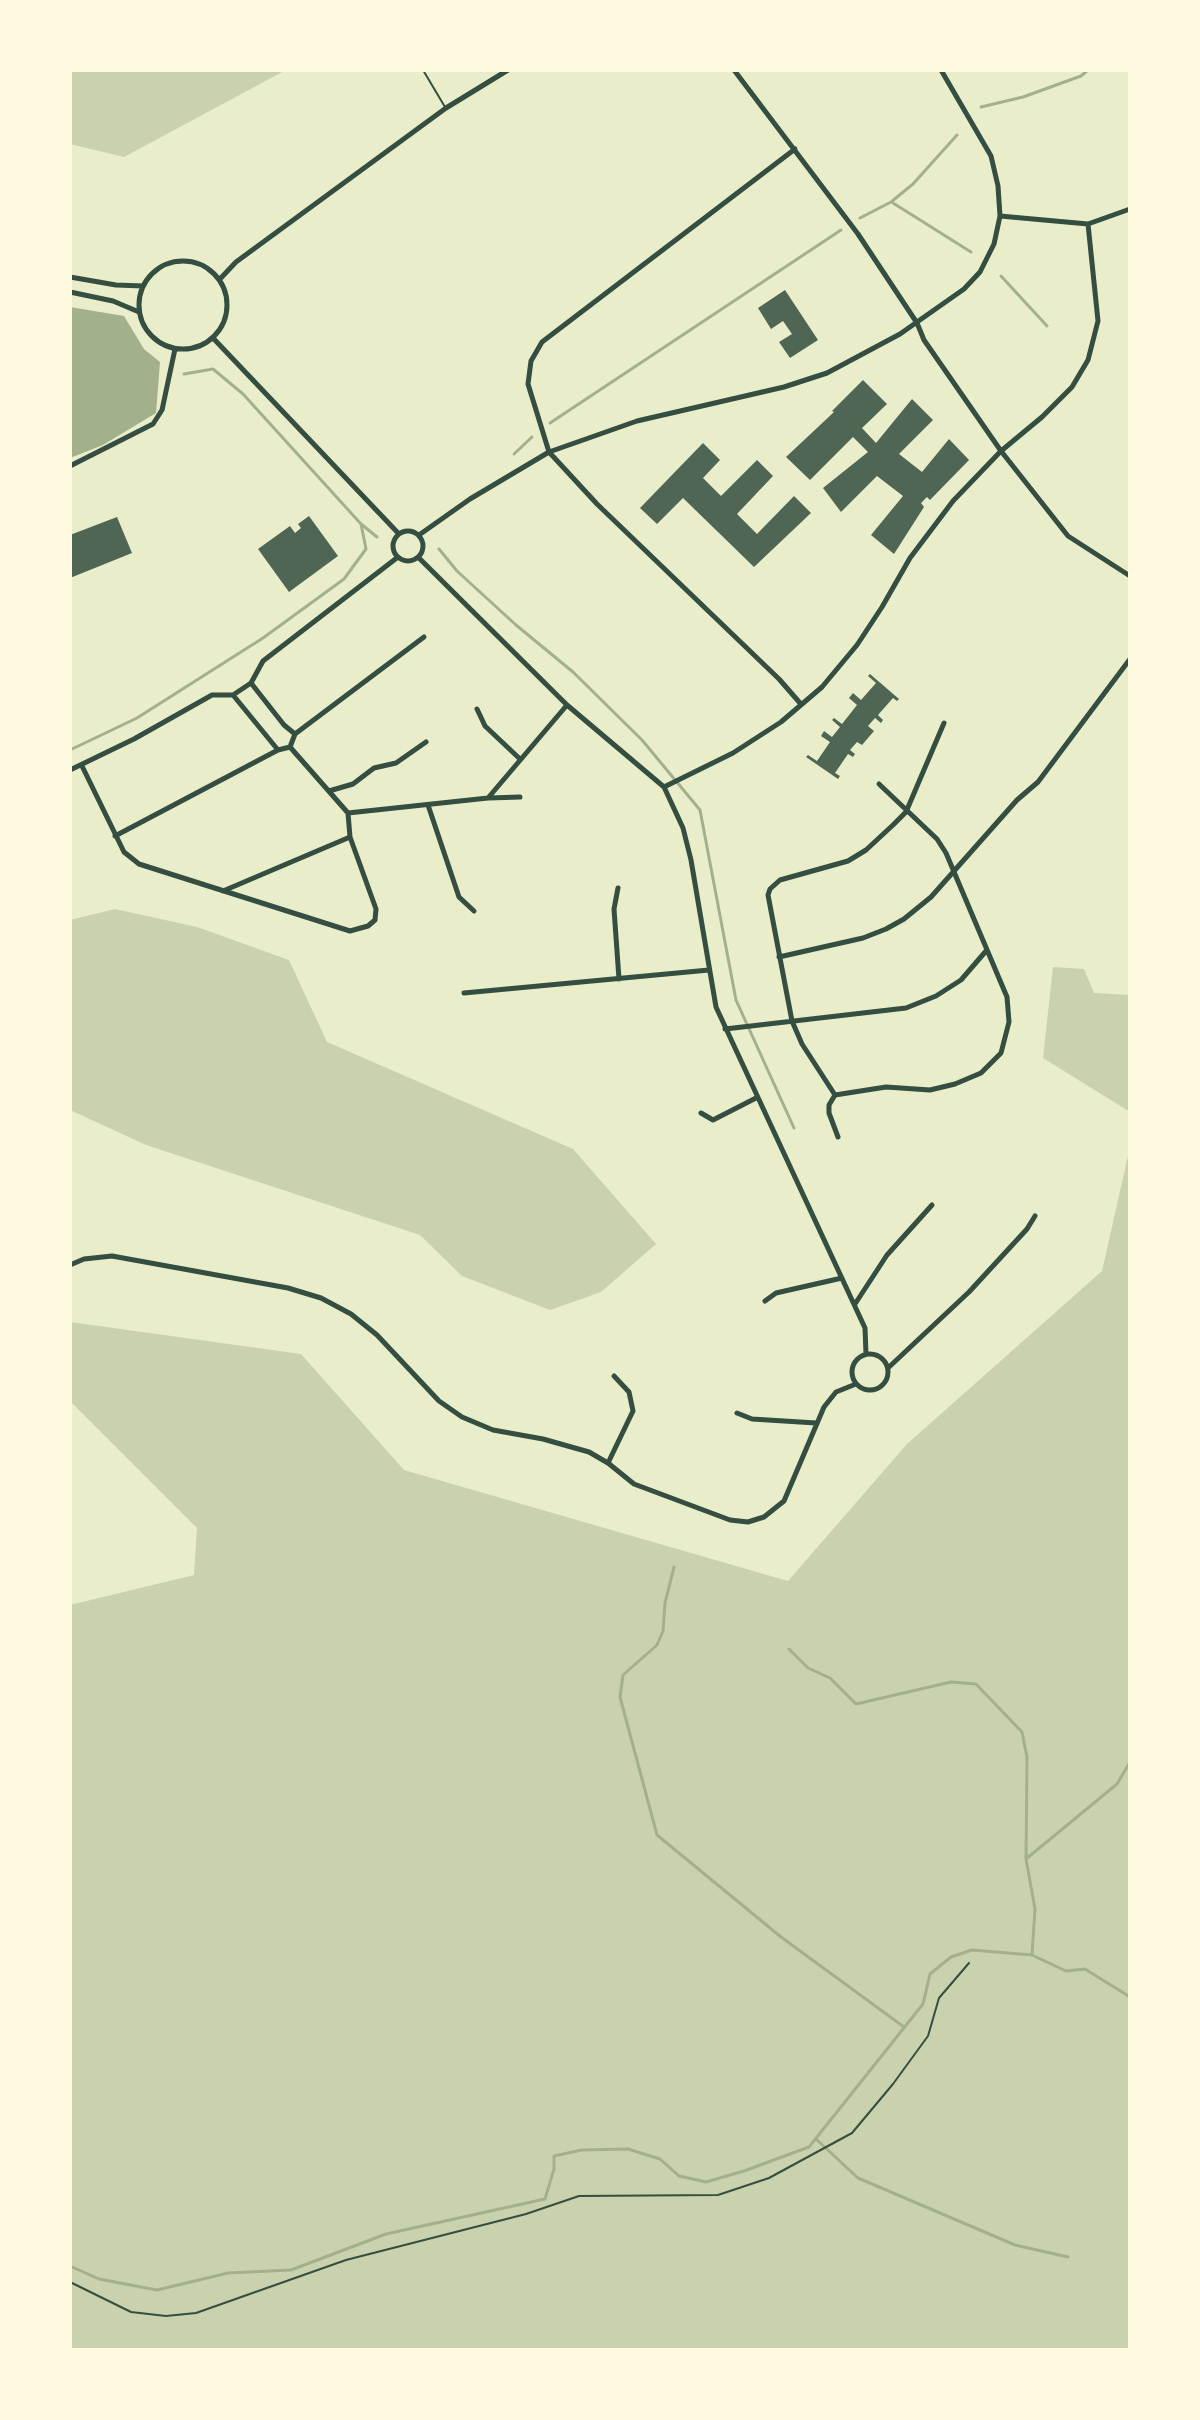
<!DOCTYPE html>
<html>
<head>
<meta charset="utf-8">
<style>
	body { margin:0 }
	#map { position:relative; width:1200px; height:2420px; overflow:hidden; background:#e9edc9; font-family:Quicksand,sans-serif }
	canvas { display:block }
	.frame { position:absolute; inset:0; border:72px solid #fefae0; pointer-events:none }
</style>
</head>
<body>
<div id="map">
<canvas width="1200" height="2420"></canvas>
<div class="frame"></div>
</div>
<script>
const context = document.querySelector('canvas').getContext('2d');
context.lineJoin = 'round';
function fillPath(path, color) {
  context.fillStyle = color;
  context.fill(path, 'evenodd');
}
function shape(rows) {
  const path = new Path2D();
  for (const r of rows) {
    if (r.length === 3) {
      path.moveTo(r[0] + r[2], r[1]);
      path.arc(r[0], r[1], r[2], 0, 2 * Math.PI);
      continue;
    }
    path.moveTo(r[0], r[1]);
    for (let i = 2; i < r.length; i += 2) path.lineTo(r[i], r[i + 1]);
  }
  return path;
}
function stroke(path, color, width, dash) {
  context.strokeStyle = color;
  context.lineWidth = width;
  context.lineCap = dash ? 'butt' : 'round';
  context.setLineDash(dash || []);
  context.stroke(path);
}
const green = shape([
	[70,70,286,70,124,157,70,144],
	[115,909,197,927,289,960,327,1042,573,1149,656,1244,601,1292,550,1310,462,1276,420,1235,146,1145,70,1110,70,920],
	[1053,967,1084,969,1094,993,1130,995,1130,1112,1043,1058],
	[1130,1147,1130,2350,70,2350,70,1605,194,1575,197,1528,70,1401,70,1322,301,1354,404,1470,788,1581,907,1444,1102,1271]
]);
const water = shape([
	[70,307,124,316,144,349,160,362,156,413,103,445,70,458]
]);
const stream = shape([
	[981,107,1023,97,1081,76,1088,70],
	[893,203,971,252],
	[860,218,891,202,913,184,957,135],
	[1001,276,1047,326],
	[184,374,213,369,243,394,361,524,377,537],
	[550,423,841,230],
	[514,454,532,437],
	[439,549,457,571,516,625,573,672,642,740,700,810,736,1000,794,1128],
	[70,750,137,718,263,638,344,579,366,549,361,524],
	[674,1567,665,1603,663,1631,657,1645,623,1675,620,1697,657,1835,781,1937,904,2027],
	[789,1649,808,1668,830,1678,856,1704,951,1682,976,1684,1022,1732,1027,1757,1026,1859],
	[1032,1954,1035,1909,1026,1859,1117,1784,1130,1762],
	[816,2139,858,2178,1015,2245,1068,2257],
	[70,2266,99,2279,157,2290,228,2273,291,2270,386,2234,545,2199,554,2169,554,2156,582,2150,628,2149,660,2159,679,2176,706,2182,744,2171,809,2147,923,2004,930,1974,951,1957,972,1950,1032,1955,1066,1971,1085,1969,1130,1997]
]);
const building = shape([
	[785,290,818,340,790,358,779,342,792,334,783,321,771,329,758,308],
	[863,380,887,404,862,428,876,443,912,399,933,420,899,454,922,472,949,439,969,460,930,500,927,497,921,503,924,507,894,554,871,535,903,496,877,476,841,512,823,488,868,452,853,437,810,480,786,457,834,412,832,411],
	[703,443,720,460,703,478,721,496,757,460,773,476,737,514,757,534,794,496,811,513,754,567,683,498,657,524,640,508],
	[309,516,338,556,289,592,258,549,290,526,295,533,301,528,298,524],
	[117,517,132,553,70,578,70,535],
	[870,674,899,699,897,701,893,698,878,715,883,720,881,723,875,718,868,726,874,731,862,745,857,742,850,750,855,754,853,757,848,754,835,773,840,776,838,779,806,757,808,755,817,761,830,742,821,736,824,731,832,737,840,727,832,720,834,718,842,724,857,705,849,698,853,693,861,700,876,683,868,676]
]);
const service = shape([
	[423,70,445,107],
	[70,2282,131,2312,166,2316,196,2313,346,2260,526,2214,579,2196,718,2195,769,2178,852,2133,893,2084,928,2036,939,1998,969,1963]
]);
const minor = shape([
	[734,70,858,234,917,323,924,340,1001,451,1068,536,1130,576],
	[795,149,542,342,531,361,528,384,549,452,597,504,779,679,800,703],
	[1000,216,1088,224,1130,209],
	[183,305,44],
	[70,277,116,285,143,286],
	[219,280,236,262,446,108,508,70],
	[70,292,113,301,139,312],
	[213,338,399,534],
	[70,466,153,424,162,410,175,349],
	[408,546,15],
	[419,535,470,499,549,452,637,421,784,387,827,373,900,334,964,289,980,272,994,244,1000,216,998,186,991,156,941,70],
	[419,558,567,705,664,787,683,828,691,860,716,1007,865,1328,866,1354],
	[233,695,278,750,290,747,295,734,284,725,251,683],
	[477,709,485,726,520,759],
	[295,734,424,637],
	[290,747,348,813],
	[82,766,124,852,139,864,350,931,368,926,375,920,376,909,350,837,348,813],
	[70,770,134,739,212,695,233,695,251,683,263,661,398,557],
	[664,787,733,753,781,722,822,687,857,645,882,607,910,558,953,501,1001,451,1042,417,1072,387,1088,360,1098,321,1088,224],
	[329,791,353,784,374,768,396,763,426,742],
	[489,798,520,797],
	[428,805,459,897,474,911],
	[348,813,488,798,567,705],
	[115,836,278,750],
	[618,888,614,909,619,979],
	[223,891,350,837],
	[779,957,863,938,886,929,904,919,931,897,1017,800,1038,782,1130,659],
	[464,993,709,970],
	[725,1029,906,1008,936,996,961,980,986,951],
	[835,1095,802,1044,792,1021,768,895,770,889,780,880,848,861,866,850,893,825,906,812,944,723],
	[701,1113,713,1120,756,1098],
	[838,1137,829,1113,829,1105,835,1095,886,1087,930,1090,955,1084,981,1073,1001,1053,1009,1022,1007,997,946,853,937,839,879,784],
	[70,1265,84,1259,112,1256,288,1288,321,1298,351,1314,377,1335,439,1401,462,1417,493,1430,543,1439,589,1452,608,1463,634,1484,730,1520,748,1522,764,1517,784,1501,824,1407,836,1392,856,1384],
	[765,1301,776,1293,842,1278],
	[855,1304,887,1255,932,1205],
	[870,1372,18],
	[888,1368,969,1292,1027,1229,1035,1216],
	[737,1413,752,1419,816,1423],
	[608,1463,633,1411,629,1392,614,1376]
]);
fillPath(green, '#cad2ad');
fillPath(water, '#a3b18a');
stroke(stream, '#a3b18a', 3);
fillPath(building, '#4f6655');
stroke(service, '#344e41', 2);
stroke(minor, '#344e41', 5);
</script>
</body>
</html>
